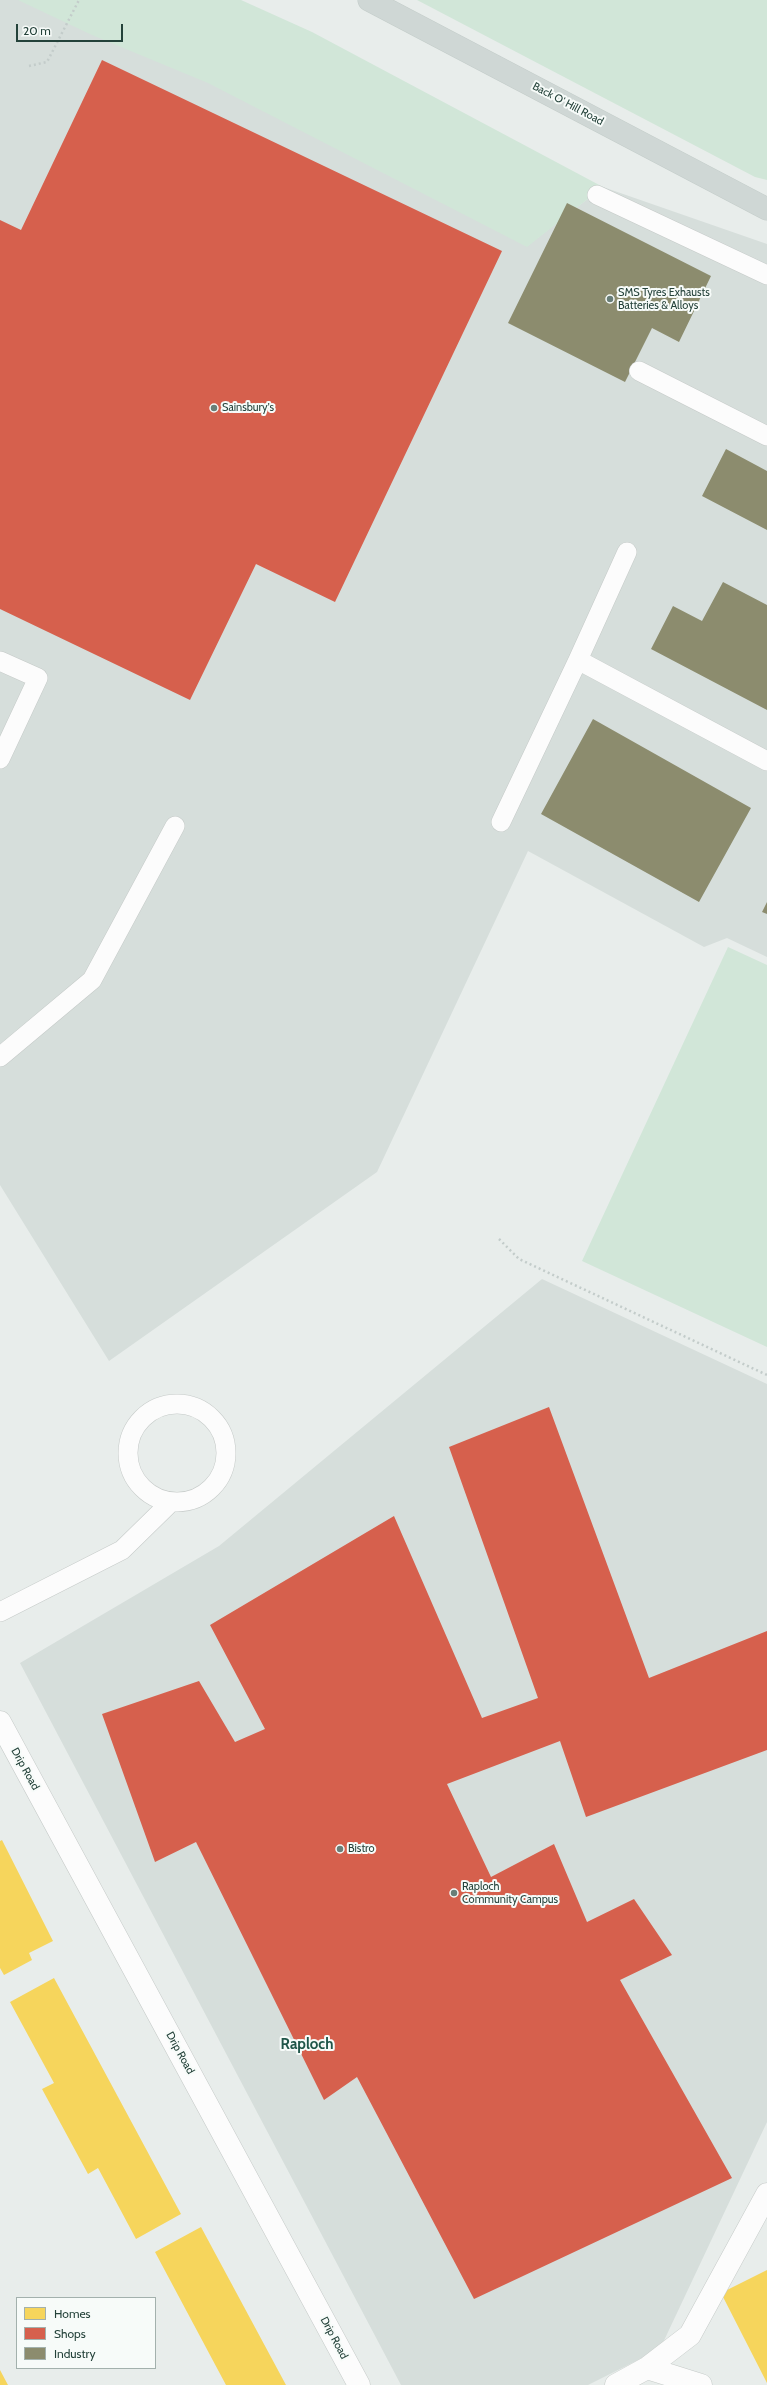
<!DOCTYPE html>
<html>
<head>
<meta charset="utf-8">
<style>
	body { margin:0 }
	#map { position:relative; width:767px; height:2385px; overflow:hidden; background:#e8edeb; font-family:Cabin,sans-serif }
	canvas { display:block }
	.legend { position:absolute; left:16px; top:2297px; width:140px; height:72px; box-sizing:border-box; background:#f7fbf9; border:1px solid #a3b1ad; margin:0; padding:5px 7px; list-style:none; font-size:12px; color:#24423a }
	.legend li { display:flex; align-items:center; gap:8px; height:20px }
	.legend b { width:20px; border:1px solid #a3b1ad }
	.scale { position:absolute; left:16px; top:24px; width:107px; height:18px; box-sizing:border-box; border:2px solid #24423a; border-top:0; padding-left:5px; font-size:12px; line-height:14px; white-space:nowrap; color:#24423a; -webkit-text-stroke:3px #f7fbf9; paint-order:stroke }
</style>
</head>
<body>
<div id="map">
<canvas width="767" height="2385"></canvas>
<ul class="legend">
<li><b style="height:11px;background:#f6d55c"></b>Homes</li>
<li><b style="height:11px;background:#d6604d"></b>Shops</li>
<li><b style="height:11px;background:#8c8c6e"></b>Industry</li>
</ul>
<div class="scale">20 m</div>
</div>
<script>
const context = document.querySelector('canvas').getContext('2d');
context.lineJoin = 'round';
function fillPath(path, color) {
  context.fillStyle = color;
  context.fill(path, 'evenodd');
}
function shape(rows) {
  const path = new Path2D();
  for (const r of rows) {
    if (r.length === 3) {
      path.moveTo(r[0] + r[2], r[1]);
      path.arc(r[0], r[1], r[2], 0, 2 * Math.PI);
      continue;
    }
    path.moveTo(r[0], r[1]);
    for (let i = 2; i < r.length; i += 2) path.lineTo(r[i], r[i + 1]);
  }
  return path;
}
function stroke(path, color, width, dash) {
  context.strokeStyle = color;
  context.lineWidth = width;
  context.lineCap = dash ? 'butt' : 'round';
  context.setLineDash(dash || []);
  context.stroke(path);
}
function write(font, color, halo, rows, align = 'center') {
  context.font = font + ' Cabin,sans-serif';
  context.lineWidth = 4;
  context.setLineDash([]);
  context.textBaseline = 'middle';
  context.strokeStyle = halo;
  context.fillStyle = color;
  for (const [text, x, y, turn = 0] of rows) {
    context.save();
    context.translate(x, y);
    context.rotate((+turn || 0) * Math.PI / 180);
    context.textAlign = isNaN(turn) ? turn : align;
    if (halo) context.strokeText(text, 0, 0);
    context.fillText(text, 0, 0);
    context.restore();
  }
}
const built = shape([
	[0,0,209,0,527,246,603,187,767,244,767,957,727,938,704,947,528,851,377,1172,109,1361,0,1185],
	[542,1279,767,1384,767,2122,660,2349,588,2385,401,2385,20,1663,219,1546]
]);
const green = shape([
	[18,0,241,0,312,32,603,187,527,247,208,83,92,35],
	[417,0,767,0,767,180,755,177],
	[728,947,767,965,767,1347,582,1261]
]);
const homes = shape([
	[2,1840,53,1941,29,1953,32,1960,4,1975,0,1968,0,1841],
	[54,1978,181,2214,136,2239,98,2168,88,2174,42,2089,54,2083,10,2002],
	[201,2227,286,2385,226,2385,155,2252],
	[767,2270,767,2383,721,2293],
	[0,2370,8,2385,0,2385]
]);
const shops = shape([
	[102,60,502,251,335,602,256,564,190,700,0,609,0,220,21,230],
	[549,1407,649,1678,767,1631,767,1750,586,1817,560,1741,447,1784,491,1877,554,1844,587,1922,634,1899,672,1955,620,1980,732,2178,474,2299,357,2077,324,2100,196,1842,155,1862,102,1714,199,1681,235,1742,265,1729,210,1625,394,1516,482,1718,538,1698,449,1447]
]);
const industry = shape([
	[567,203,711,276,679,342,652,328,625,382,508,323],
	[726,449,767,471,767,530,702,496],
	[723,582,767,605,767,710,651,649,673,606,702,621],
	[593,719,751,808,699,902,541,814],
	[767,902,767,914,762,912]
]);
const path = shape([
	[29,66,47,62,79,0],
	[499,1239,519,1259,767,1375]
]);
const service = shape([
	[597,195,767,275],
	[639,371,767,436],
	[578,660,767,761],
	[0,661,38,678,0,759],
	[501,822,578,660,627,552],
	[0,1057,92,980,175,826],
	[177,1453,49],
	[0,1612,122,1550,171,1502]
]);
const pedestrian = shape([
	[647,2368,701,2385],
	[616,2385,647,2368,690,2335,767,2194]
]);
const minor = shape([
	[0,1722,359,2385]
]);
const primary = shape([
	[369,0,767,209]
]);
const markers = [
	[610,299,4,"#697e78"],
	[214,408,4,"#697e78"],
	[340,1849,4,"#697e78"],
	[454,1893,4,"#697e78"]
];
const streetNames = [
	["Back O' Hill Road",568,104,28],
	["Drip Road",25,1769,61],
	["Drip Road",180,2053,61],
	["Drip Road",334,2338,62]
];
const poiNames = [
	["SMS Tyres Exhausts",618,293],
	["Batteries & Alloys",618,306],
	["Sainsbury's",222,408],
	["Bistro",348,1849],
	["Raploch",462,1887],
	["Community Campus",462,1900]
];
const districtNames = [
	["Raploch",307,2045]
];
fillPath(built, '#d6dedb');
fillPath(green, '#d1e6d8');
fillPath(homes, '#f6d55c');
fillPath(shops, '#d6604d');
fillPath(industry, '#8c8c6e');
stroke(service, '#c5cac8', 20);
stroke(pedestrian, '#c5cac8', 23);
stroke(minor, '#c5cac8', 23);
stroke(primary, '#c3ccc9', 23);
stroke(path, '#c3ccca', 2.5, [2, 3]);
stroke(service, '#fcfcfc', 19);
stroke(pedestrian, '#fcfcfc', 22);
stroke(minor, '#fcfcfc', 22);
stroke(primary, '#cfd7d5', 22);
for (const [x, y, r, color] of markers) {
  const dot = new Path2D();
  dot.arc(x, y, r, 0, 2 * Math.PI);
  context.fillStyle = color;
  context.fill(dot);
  stroke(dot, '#f7fbf9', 1.5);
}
write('11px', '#24423a', '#f7fbf9', streetNames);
write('11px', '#24423a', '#f7fbf9', poiNames, 'left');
write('bold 15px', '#1f5548', '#f7fbf9', districtNames);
</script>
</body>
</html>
